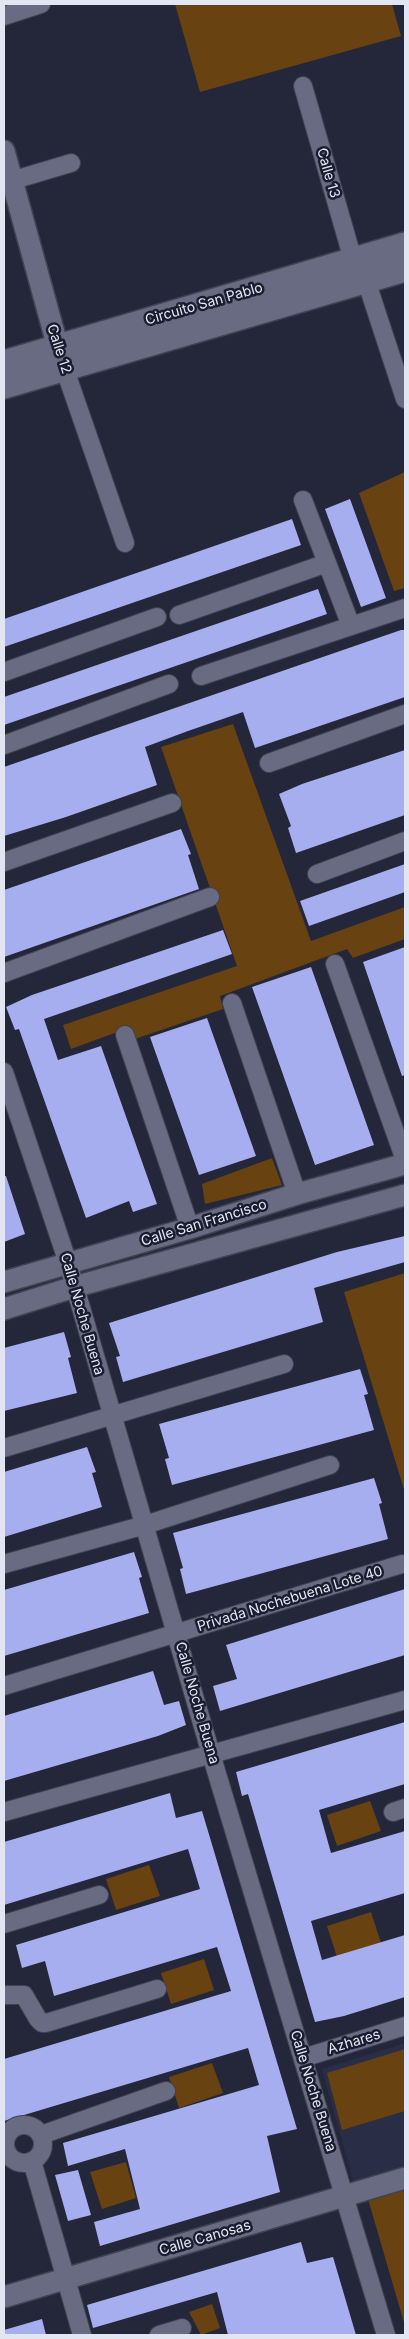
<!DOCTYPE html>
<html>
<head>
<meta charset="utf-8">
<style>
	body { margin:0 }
	#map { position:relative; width:409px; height:2339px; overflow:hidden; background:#242639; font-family:Inter,sans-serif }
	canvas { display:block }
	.frame { position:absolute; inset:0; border:5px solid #e2e5f2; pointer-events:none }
</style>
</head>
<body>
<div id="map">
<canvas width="409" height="2339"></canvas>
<div class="frame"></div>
</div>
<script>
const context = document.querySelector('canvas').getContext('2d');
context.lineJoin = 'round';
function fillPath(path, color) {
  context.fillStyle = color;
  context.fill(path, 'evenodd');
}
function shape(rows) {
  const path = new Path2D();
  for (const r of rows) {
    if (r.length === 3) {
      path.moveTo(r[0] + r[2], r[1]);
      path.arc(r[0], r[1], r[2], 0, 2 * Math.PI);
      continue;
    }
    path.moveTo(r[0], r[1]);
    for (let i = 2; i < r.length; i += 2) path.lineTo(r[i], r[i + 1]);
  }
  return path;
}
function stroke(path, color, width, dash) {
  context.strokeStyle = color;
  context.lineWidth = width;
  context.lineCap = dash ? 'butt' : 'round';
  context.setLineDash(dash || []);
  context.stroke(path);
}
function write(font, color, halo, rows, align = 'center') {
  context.font = font + ' Inter,sans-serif';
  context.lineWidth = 5;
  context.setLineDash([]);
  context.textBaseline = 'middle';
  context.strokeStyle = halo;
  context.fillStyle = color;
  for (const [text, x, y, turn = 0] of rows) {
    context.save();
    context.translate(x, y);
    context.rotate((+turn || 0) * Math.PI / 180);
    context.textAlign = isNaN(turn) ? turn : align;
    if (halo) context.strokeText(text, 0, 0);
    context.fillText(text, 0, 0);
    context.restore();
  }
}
const built = shape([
	[405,2043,405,2166,353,2181,322,2069]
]);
const green = shape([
	[175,4,392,4,401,36,200,92],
	[405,472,405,588,394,591,359,493],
	[233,724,311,941,405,907,405,939,353,958,347,949,220,996,223,1009,135,1039,131,1027,71,1049,63,1025,237,966,161,747],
	[272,1158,282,1185,205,1204,202,1184],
	[405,1273,405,1493,344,1292],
	[370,1801,381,1831,337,1846,327,1815],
	[149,1865,160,1896,116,1910,106,1879],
	[371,1912,381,1943,337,1957,327,1926],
	[204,1959,214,1990,171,2004,161,1973],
	[405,2049,405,2111,342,2130,327,2073],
	[212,2063,223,2093,179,2108,169,2077],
	[126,2162,136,2198,102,2209,90,2172],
	[405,2189,405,2326,368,2199],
	[212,2304,220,2328,201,2335,189,2312]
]);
const building = shape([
	[350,499,386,598,361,607,325,509],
	[292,519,301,545,4,647,4,619],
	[318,589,327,614,4,725,4,697],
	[401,630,405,630,405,697,255,748,243,712,188,731,145,747,157,785,66,817,4,836,4,767],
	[405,750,405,815,296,853,288,828,291,826,279,794,302,784],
	[181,829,191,854,188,855,199,889,4,957,4,890],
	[405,864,405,892,309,926,300,901],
	[223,930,232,954,44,1019,58,1060,101,1046,157,1204,133,1212,129,1201,86,1218,19,1029,15,1030,6,1007,32,995],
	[405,947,405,1075,402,1076,363,962],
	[311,967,374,1145,315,1165,252,987],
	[207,1018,256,1156,199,1175,150,1037],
	[4,1176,6,1176,25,1234,4,1242],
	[405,1236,405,1262,314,1288,323,1322,123,1382,116,1357,120,1356,109,1323,337,1252],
	[64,1332,71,1357,68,1358,77,1393,4,1411,4,1348],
	[360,1369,368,1394,364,1395,374,1430,172,1485,165,1459,169,1458,159,1424],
	[87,1447,96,1472,92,1473,102,1507,4,1537,4,1472],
	[374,1478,382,1503,379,1504,388,1539,186,1594,180,1569,183,1568,173,1533],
	[134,1552,142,1577,139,1578,149,1613,4,1656,4,1590],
	[405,1589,405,1655,220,1711,213,1686,237,1679,226,1645],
	[153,1671,164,1705,179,1701,186,1725,158,1736,4,1781,4,1716],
	[405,1722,405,1784,319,1810,331,1853,405,1831,405,1893,311,1921,322,1960,405,1935,405,1997,344,2016,315,2022,248,1794,242,1796,236,1772],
	[170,1793,176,1818,202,1811,297,2129,267,2136,280,2192,100,2246,94,2222,140,2209,125,2149,68,2166,63,2143,259,2085,248,2048,4,2121,4,2059,231,1991,217,1947,54,1996,45,1961,22,1968,16,1945,200,1889,188,1849,4,1905,4,1842],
	[78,2170,91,2215,68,2221,55,2175],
	[301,2242,307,2263,333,2257,356,2335,228,2335,217,2292,93,2328,87,2305],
	[42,2319,46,2335,4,2335,4,2330]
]);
const minor = shape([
	[4,16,41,4],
	[303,86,353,260],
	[4,183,71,163],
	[366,280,405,399],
	[64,367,125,543],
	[303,500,351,626],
	[179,615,327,563],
	[4,672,157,617],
	[201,676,405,608],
	[4,745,169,684],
	[269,763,405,714],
	[4,862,172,803],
	[317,874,405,841],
	[335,964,405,1160],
	[4,973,210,897],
	[232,1003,297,1194],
	[125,1035,190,1228],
	[4,1072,68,1263,211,1754,386,2335],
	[4,1448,284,1364],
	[4,1564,145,1525,330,1465],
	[4,1686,402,1564],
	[4,1812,405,1700],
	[393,1812,405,1808],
	[4,1924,99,1895],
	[4,1995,24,1995,38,2019,42,2023,46,2023,157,1989],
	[303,2058,405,2026],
	[24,2144,19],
	[41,2135,166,2091],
	[32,2161,82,2335],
	[159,2335,182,2328]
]);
const tertiary = shape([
	[4,151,62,362],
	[4,1282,190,1228,297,1194,405,1164],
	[4,1309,74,1287,405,1195],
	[4,2297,405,2178]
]);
const secondary = shape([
	[4,363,405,245],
	[4,386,405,269]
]);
const streetNames = [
	["Calle 13",328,173,74],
	["Circuito San Pablo",204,304,-16],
	["Calle 12",59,349,72],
	["Calle San Francisco",204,1223,-17],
	["Calle Noche Buena",82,1314,74],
	["Privada Nochebuena Lote 40",290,1599,-17],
	["Calle Noche Buena",197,1703,74],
	["Azhares",354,2042,-17],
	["Calle Noche Buena",313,2091,73],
	["Calle Canosas",205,2238,-16]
];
fillPath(built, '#2a2d46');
fillPath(green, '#684211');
fillPath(building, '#a6aef0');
stroke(minor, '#404252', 20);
stroke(tertiary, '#404252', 24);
stroke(secondary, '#404252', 28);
stroke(minor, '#686b81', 18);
stroke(tertiary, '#686b81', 21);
stroke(secondary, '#686b81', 25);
write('14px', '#e2e5f2', '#1a1c2f', streetNames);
</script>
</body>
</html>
